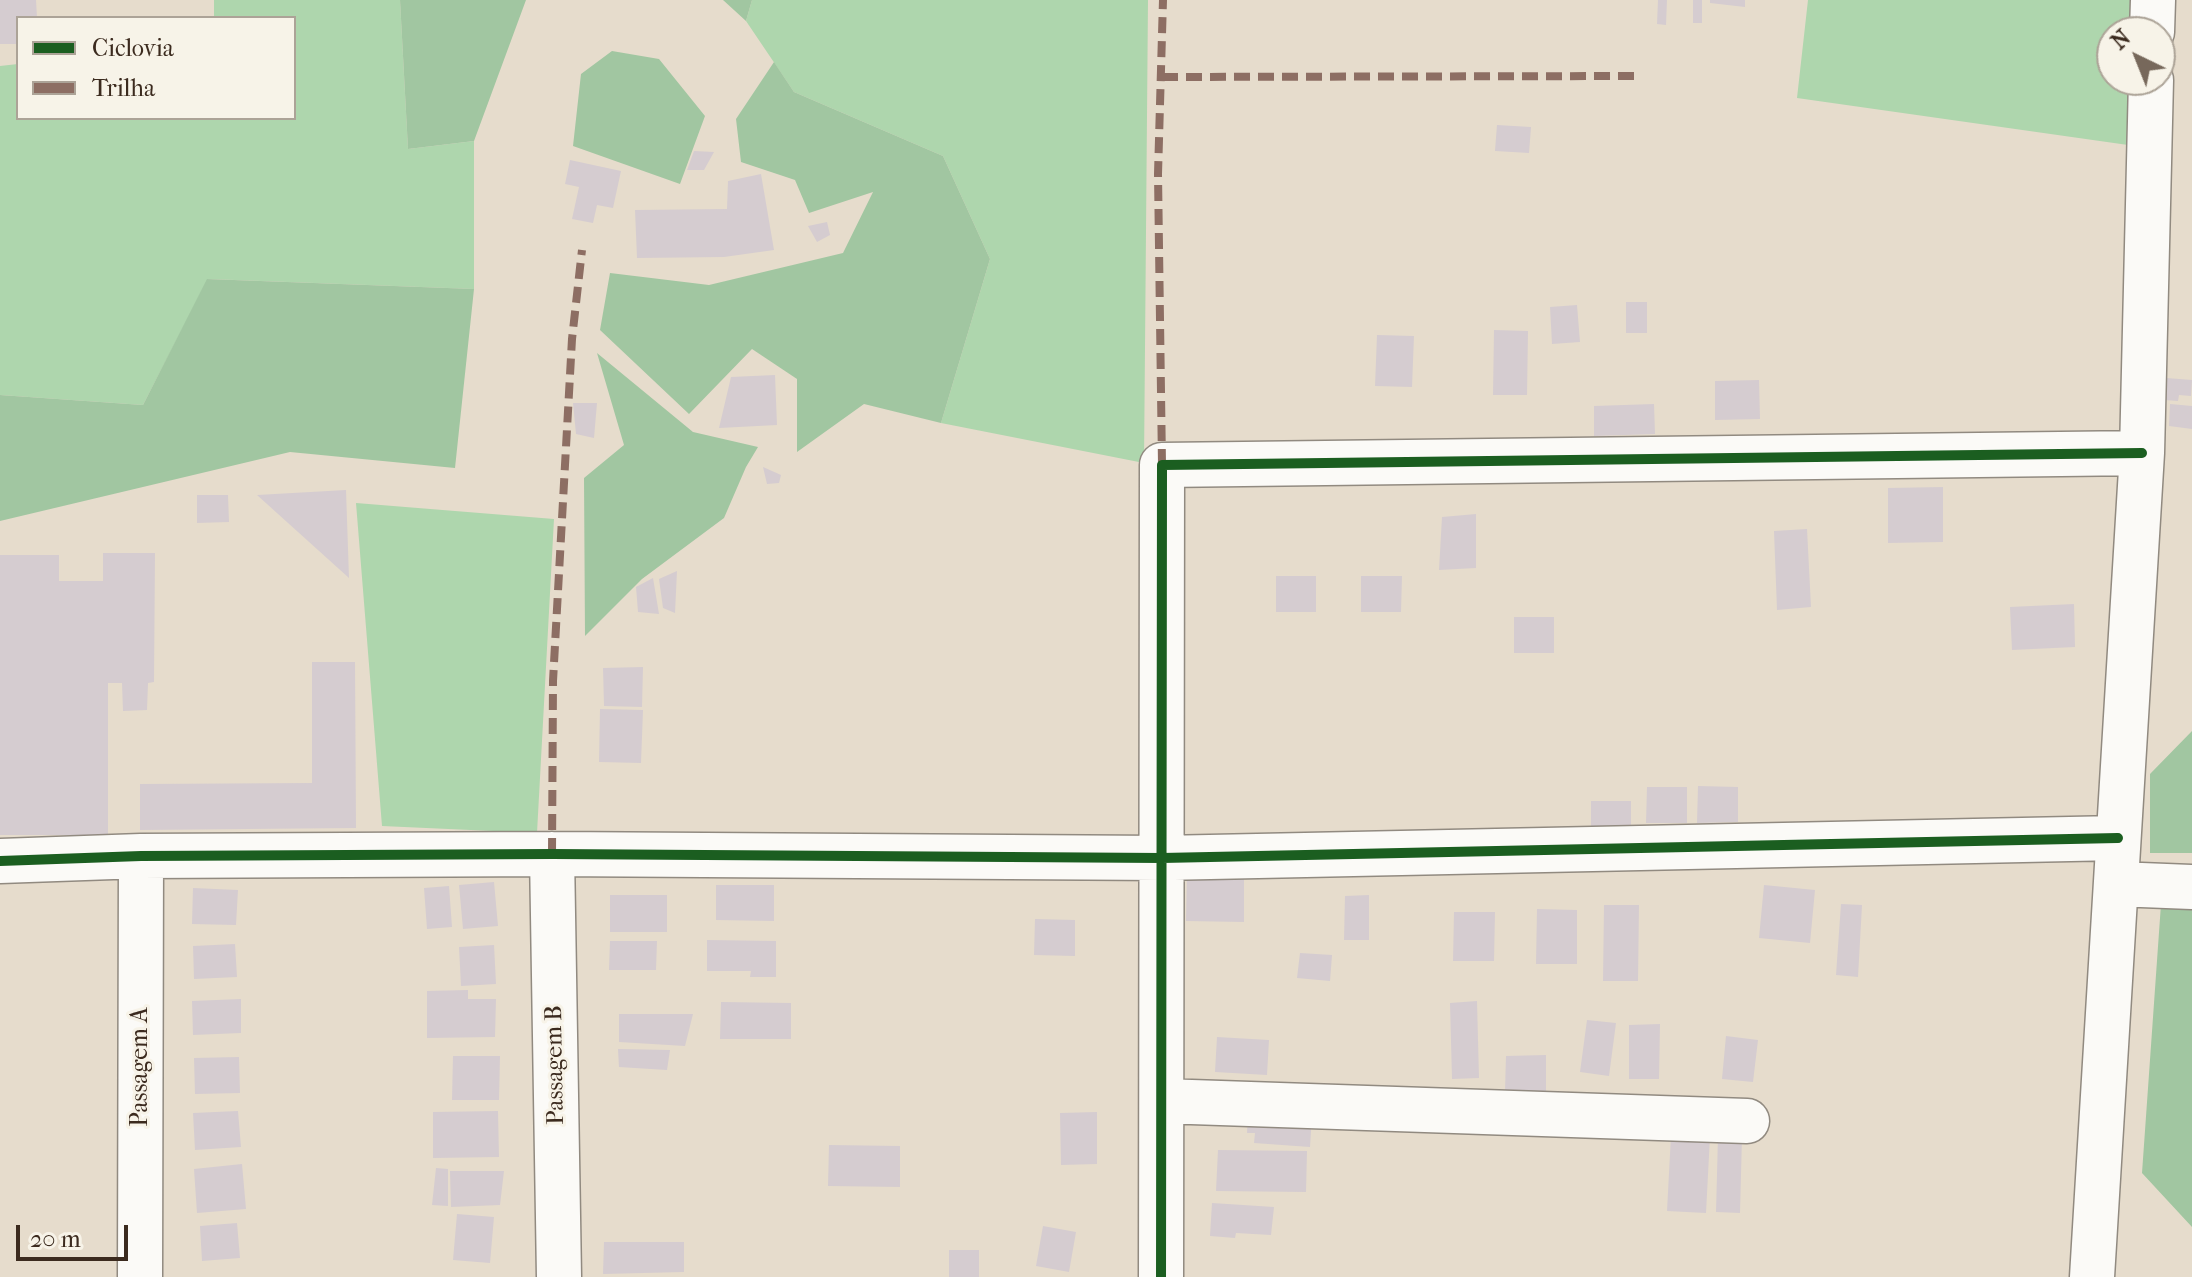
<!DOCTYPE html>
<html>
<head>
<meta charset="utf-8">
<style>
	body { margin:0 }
	#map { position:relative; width:2192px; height:1277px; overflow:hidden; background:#e6dccc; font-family:"IM FELL French Canon",serif }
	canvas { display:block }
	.legend { position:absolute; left:16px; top:16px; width:280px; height:104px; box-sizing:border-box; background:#f7f3e8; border:2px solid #aca397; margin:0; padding:10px 14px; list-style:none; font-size:24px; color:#3b2a1e }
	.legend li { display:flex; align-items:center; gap:16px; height:40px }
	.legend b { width:40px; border:2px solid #aca397 }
	.north { position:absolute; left:2096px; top:16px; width:80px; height:80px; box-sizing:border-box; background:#f7f3e8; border:2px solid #aca397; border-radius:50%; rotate:317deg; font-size:22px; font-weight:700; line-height:32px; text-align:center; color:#3b2a1e }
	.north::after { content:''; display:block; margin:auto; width:28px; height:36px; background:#77685b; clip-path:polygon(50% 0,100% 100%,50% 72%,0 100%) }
	.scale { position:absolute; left:16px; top:1225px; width:112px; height:36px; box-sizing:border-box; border:4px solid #3b2a1e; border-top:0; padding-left:10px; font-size:24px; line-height:28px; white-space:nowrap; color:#3b2a1e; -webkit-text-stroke:6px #f7f3e8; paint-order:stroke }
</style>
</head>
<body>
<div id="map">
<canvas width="2192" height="1277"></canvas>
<ul class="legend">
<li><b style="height:10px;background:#1b5e20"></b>Ciclovia</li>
<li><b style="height:10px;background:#8d6e63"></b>Trilha</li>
</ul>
<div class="north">N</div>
<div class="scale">20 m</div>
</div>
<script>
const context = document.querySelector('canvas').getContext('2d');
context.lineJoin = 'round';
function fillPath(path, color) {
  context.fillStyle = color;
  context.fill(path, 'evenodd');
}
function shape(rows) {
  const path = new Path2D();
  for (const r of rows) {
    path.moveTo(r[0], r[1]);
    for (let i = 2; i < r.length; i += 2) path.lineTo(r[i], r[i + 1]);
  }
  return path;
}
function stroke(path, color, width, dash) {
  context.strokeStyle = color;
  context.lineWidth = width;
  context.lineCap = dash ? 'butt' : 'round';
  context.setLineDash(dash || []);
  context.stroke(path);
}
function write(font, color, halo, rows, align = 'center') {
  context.font = font + ' "IM FELL French Canon",serif';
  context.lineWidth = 6;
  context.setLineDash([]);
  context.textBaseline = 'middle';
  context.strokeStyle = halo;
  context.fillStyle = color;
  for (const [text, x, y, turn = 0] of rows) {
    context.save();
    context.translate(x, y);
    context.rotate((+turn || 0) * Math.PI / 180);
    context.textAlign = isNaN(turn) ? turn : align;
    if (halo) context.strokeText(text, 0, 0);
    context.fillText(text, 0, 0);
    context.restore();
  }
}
const green = shape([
	[214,0,400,0,408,149,474,141,474,289,208,279,143,405,0,395,0,66,18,64,18,118,294,118,294,18,214,18],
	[752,0,1148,0,1144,463,941,423,990,259,943,156,794,92,746,21],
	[1808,0,2132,0,2131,32,2112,32,2112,80,2130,80,2128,145,1797,98],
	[356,503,554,519,537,833,382,826]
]);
const forest = shape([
	[400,0,526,0,474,141,408,149],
	[723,0,752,0,746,21],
	[612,51,659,59,705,116,680,184,573,146,581,74],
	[774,62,794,92,943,156,990,259,941,423,864,404,797,452,797,379,752,349,689,414,600,330,610,273,709,285,843,253,873,192,809,213,795,180,741,162,736,119],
	[207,279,474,289,455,468,290,452,0,521,0,395,143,405],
	[597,353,693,432,758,447,746,467,724,518,642,579,585,636,584,478,624,445],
	[2192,731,2192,853,2150,853,2150,774],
	[2161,904,2192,906,2192,1227,2142,1173]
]);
const building = shape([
	[0,0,36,0,37,18,18,18,18,44,0,44],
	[1658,0,1667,0,1666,25,1657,24],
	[1693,0,1702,0,1702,23,1693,23],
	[1710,0,1745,0,1745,7,1710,3],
	[1497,125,1531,127,1529,153,1495,151],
	[694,151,714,152,704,170,687,170],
	[570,160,621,171,613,208,597,205,593,223,572,219,579,187,565,184],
	[761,174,774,250,724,257,637,258,635,210,727,209,728,181],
	[827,222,830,235,817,242,808,226],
	[1626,302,1647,302,1647,333,1626,333],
	[1577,305,1580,342,1552,344,1550,307],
	[1494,330,1528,331,1527,395,1493,395],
	[1377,335,1414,336,1412,387,1375,386],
	[775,375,777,425,719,428,731,377],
	[2166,378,2192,380,2191,396,2179,395,2178,401,2165,400],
	[1759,380,1760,419,1715,420,1715,381],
	[573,403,597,403,594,438,576,434],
	[1654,404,1655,434,1594,436,1594,406],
	[2170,404,2192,406,2192,429,2169,426],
	[763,467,781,475,779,483,767,484],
	[1943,487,1943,542,1888,543,1888,488],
	[346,490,349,578,257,495],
	[197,495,228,495,229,522,197,523],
	[1476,514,1476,568,1439,570,1442,517],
	[1807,529,1811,607,1777,610,1774,531],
	[103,553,155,553,154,682,148,683,147,710,123,711,122,683,108,683,108,835,0,835,0,555,59,555,59,581,103,581],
	[677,571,675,613,663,608,659,579],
	[1276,576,1316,576,1316,612,1276,612],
	[1361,576,1402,576,1401,612,1361,612],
	[653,578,659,614,638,612,636,587],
	[2074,604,2075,647,2012,650,2010,607],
	[1514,617,1554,617,1554,653,1514,653],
	[312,662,355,662,356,828,140,830,140,784,312,783],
	[643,667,642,707,604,706,603,668],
	[600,709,643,710,641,763,599,762],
	[1698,786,1738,787,1738,822,1697,823],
	[1647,787,1687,787,1687,823,1646,823],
	[1591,801,1631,801,1631,837,1591,837],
	[1187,873,1244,874,1244,922,1186,921],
	[494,882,498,926,463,929,459,885],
	[716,885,774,885,774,921,716,920],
	[1764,885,1815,890,1810,943,1759,938],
	[449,886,452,927,427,929,424,888],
	[193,888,238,890,236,925,192,924],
	[610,895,667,895,667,932,610,932],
	[1369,895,1369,940,1344,940,1345,896],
	[1841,904,1862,905,1858,977,1836,975],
	[1604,905,1639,905,1638,981,1603,981],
	[1537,909,1577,910,1577,964,1536,964],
	[1454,912,1495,912,1494,961,1453,961],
	[1035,919,1075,920,1075,956,1034,955],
	[707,940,776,941,776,977,750,977,751,971,707,971],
	[610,941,657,941,656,970,609,970],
	[235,944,237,977,194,979,193,946],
	[494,945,496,984,461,986,459,947],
	[1300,953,1332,955,1330,981,1297,978],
	[468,990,468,999,496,999,495,1037,427,1038,427,991],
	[241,999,241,1033,193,1035,192,1001],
	[1477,1001,1479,1078,1452,1079,1450,1003],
	[721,1002,791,1003,791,1039,720,1039],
	[619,1014,693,1014,685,1046,619,1042],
	[1587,1020,1616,1023,1609,1076,1580,1072],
	[1660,1024,1659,1079,1629,1079,1629,1025],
	[1726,1036,1758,1040,1753,1082,1722,1079],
	[1217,1037,1269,1040,1267,1075,1215,1072],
	[618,1049,670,1050,667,1070,619,1067],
	[1546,1055,1546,1092,1505,1091,1506,1056],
	[453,1056,500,1056,499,1100,452,1100],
	[239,1057,240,1093,195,1094,194,1058],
	[238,1111,241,1147,195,1150,193,1113],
	[498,1111,499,1157,433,1158,433,1112],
	[1097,1112,1097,1164,1061,1165,1060,1113],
	[1248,1112,1312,1116,1310,1147,1254,1143,1255,1133,1247,1133],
	[1671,1135,1710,1136,1706,1213,1667,1211],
	[1718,1136,1742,1137,1740,1213,1716,1212],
	[829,1145,900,1146,900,1187,828,1186],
	[1218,1150,1307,1151,1306,1192,1216,1191],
	[242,1164,246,1209,197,1213,194,1169],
	[436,1168,448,1169,448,1206,432,1205],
	[450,1171,504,1171,500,1205,451,1207],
	[1212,1203,1274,1207,1271,1235,1236,1233,1235,1238,1210,1236],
	[457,1214,494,1217,490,1263,453,1260],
	[237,1223,240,1258,202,1261,200,1226],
	[1043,1226,1076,1232,1069,1272,1036,1266],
	[604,1242,684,1242,684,1272,603,1274],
	[949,1250,979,1250,979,1277,949,1277]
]);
const minor = shape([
	[2152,32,2153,0],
	[552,854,559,1277],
	[0,861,141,856,552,854,1162,858,2118,838],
	[2116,884,2192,887],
	[1162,1101,1747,1121],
	[140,1277,141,856],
	[1161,1277,1162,465,2142,453],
	[2092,1277,2142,453,2151,80]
]);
const quiet = shape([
	[1162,77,1634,76],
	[1162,465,1158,174,1163,0],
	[552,854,553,681,572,339,582,250]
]);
const cycleway = shape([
	[0,861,141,856,552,854,1162,858,2118,838],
	[1161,1277,1162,465,2142,453]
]);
const streetNames = [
	["Passagem B",556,1065,-91],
	["Passagem A",141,1067,-90]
];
fillPath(green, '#aed6ad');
fillPath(forest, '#a1c6a1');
fillPath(building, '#d5ccd0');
stroke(minor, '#918a80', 47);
stroke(minor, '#fbfaf7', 44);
stroke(quiet, '#8d6e63', 8, [16, 8]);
stroke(cycleway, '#1b5e20', 10);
write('24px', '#3b2a1e', '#f7f3e8', streetNames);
</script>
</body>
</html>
